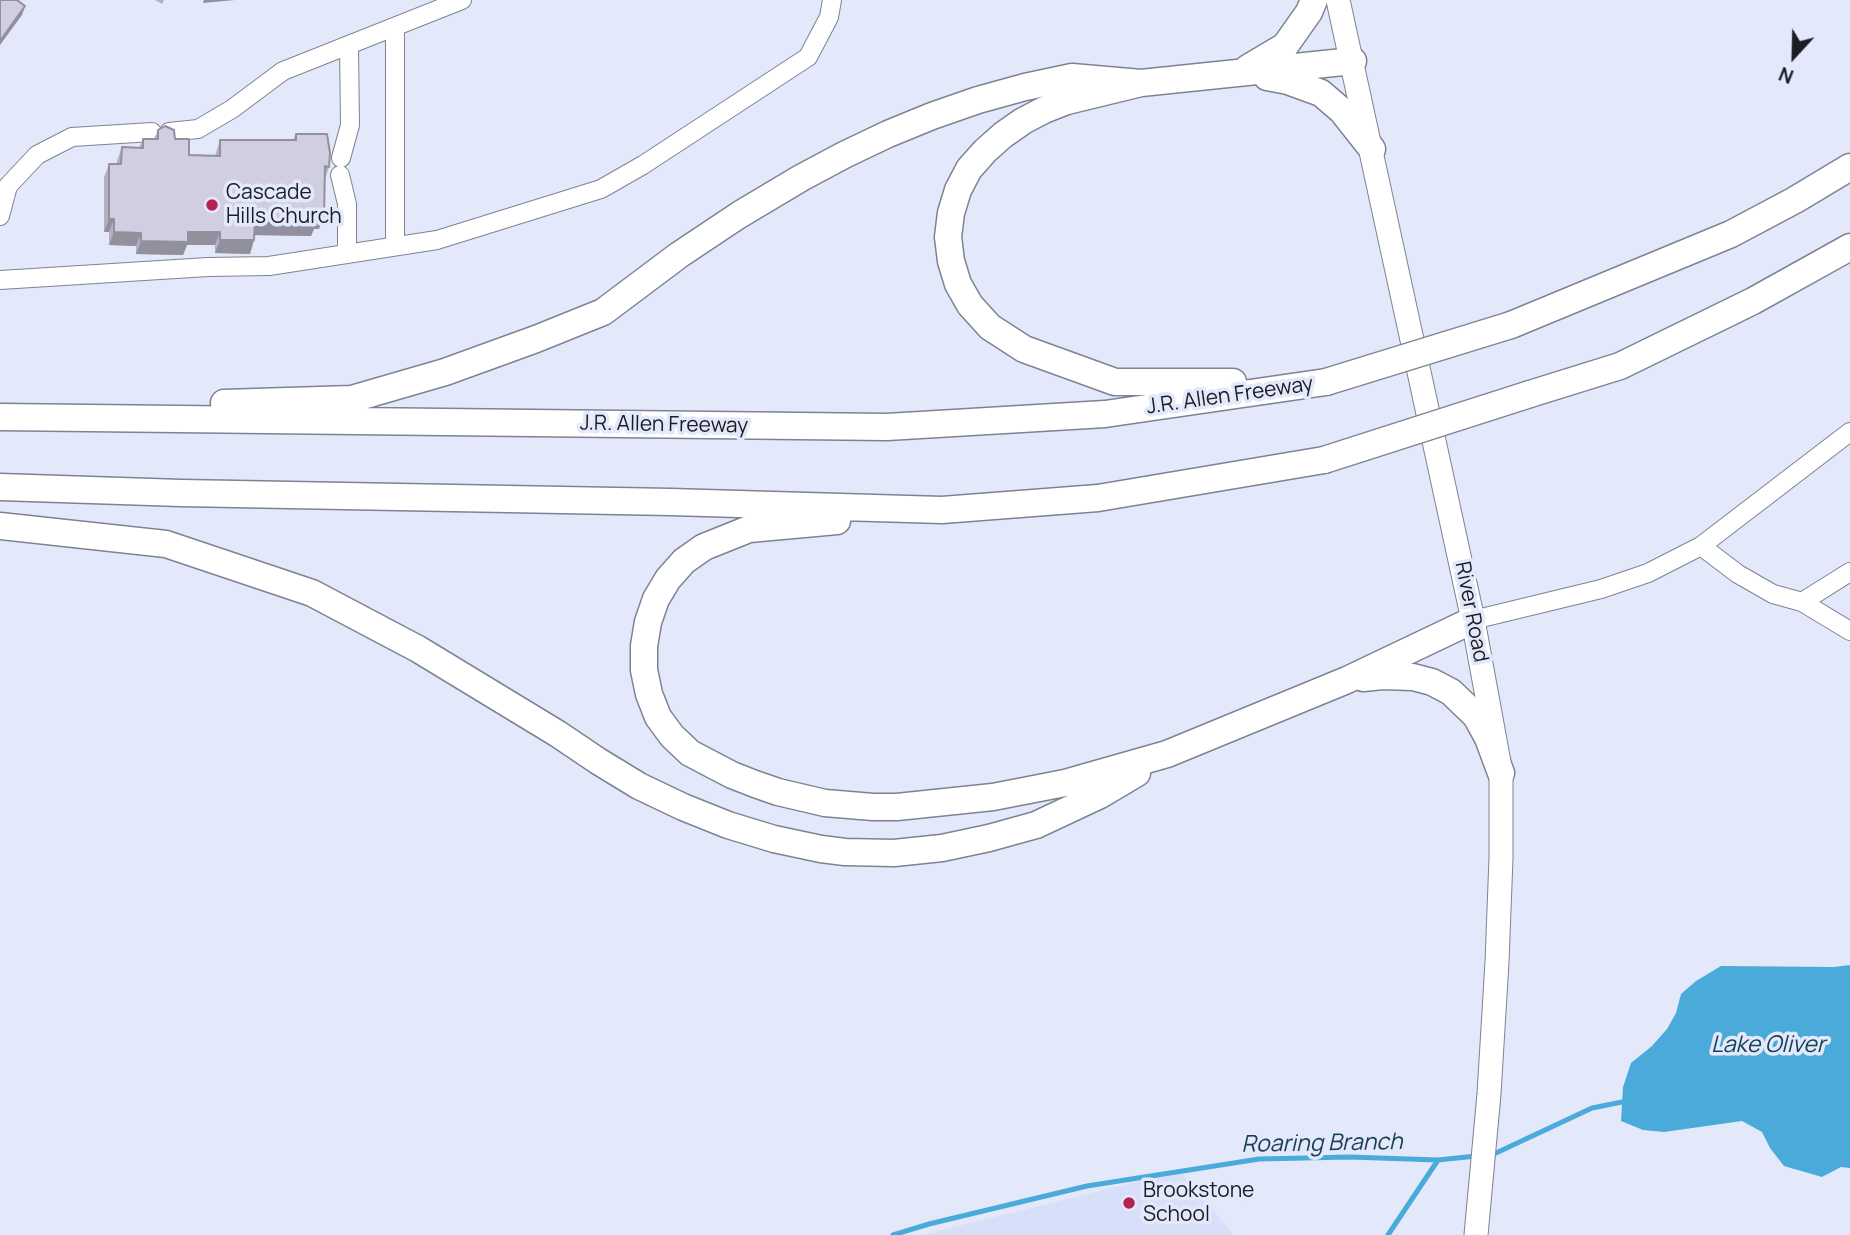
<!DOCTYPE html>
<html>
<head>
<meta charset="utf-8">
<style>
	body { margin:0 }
	#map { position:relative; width:1850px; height:1235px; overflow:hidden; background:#e3e9fb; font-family:Manrope,sans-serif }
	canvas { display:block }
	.north { position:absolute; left:1759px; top:21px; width:70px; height:70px; -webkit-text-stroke:5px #e3e9fb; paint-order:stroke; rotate:202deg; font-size:19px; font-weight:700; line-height:28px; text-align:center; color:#1b1d23 }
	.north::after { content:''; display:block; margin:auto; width:24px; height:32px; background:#1b1d23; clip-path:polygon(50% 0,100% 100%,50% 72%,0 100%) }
</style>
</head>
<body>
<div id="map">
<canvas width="1850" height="1235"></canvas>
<div class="north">N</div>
</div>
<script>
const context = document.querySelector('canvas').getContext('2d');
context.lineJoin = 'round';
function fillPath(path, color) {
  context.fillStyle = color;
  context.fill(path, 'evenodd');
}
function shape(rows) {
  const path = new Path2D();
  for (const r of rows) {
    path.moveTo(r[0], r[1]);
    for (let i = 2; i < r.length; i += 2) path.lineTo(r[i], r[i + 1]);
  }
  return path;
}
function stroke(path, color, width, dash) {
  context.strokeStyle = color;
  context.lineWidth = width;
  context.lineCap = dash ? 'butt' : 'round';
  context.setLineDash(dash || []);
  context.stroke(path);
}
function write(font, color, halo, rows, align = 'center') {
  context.font = font + ' Manrope,sans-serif';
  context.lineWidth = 7;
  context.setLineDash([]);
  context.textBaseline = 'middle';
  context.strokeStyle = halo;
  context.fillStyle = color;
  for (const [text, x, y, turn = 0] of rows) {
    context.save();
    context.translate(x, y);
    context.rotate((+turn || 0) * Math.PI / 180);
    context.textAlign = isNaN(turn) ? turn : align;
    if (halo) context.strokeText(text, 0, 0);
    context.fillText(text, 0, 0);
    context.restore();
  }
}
const built = shape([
	[1180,1171,1234,1235,922,1235]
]);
const water = shape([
	[1850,965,1850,1168,1841,1167,1822,1177,1784,1166,1770,1148,1762,1132,1742,1121,1664,1132,1643,1130,1621,1121,1623,1087,1631,1063,1652,1046,1667,1029,1676,1013,1681,994,1696,981,1721,966,1834,967]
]);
const stream = shape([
	[1489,1154,1496,1153,1592,1108,1622,1102],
	[893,1235,929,1224,1087,1186,1259,1159,1349,1157,1438,1160,1476,1156],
	[1388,1235,1438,1160]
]);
const minor = shape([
	[169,132,198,129,232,109,283,71,462,0],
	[341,158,350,125,349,45],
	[340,175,347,204,347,254],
	[0,216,8,186,37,155,72,137,152,132],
	[395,246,395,27],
	[0,280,208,267,269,266,437,240,601,189,643,165,808,57,829,17,832,0],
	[1701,546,1738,574,1773,594,1802,602,1850,631],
	[1802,602,1850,572],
	[1473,620,1601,589,1648,573,1701,546,1850,432]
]);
const major = shape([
	[1338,0,1473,620,1501,773,1501,858,1497,962,1489,1094,1476,1235]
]);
const highway = shape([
	[1248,68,1285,46,1309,12,1314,0],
	[1267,77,1288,81,1321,93,1342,111,1372,149],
	[1511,325,1731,234,1795,200,1850,167],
	[1233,382,1115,382,1024,349,990,327,970,305,958,284,951,261,948,237,951,213,958,190,969,169,985,151,1003,135,1023,121,1044,110,1067,101,1141,83,1353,61],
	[1530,394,1620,366,1753,301,1850,247],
	[224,403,352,399,445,372,536,339,603,312,679,255,739,215,801,178,844,155,888,134,932,116,978,100,1025,87,1072,77,1141,83],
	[0,417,887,427,1105,414,1326,382],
	[0,487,181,493,671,502,942,510,1098,498,1324,460],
	[837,521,749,529,704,547,684,561,668,579,656,599,648,622,644,646,644,670,649,694,658,717,672,736,690,753,732,775,755,784,778,792,825,803,873,807,897,807,993,797,1065,783,1167,754,1347,680,1473,620],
	[0,526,166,544,312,593,418,649,558,734,598,761,639,786,683,807,728,825,774,839,821,849,845,852,894,853,942,848,989,838,1036,825,1100,795,1137,773],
	[1363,678,1382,676,1413,677,1432,682,1451,692,1476,716,1488,738,1501,773]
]);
const highwayBridge = shape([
	[1326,382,1511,325],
	[1324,460,1530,394]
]);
const wall = shape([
	[155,0,164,0,162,4],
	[158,130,175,139,189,155,215,156,220,140,293,140,296,134,329,167,325,179,319,229,314,229,311,236,254,235,254,240,250,254,215,253,215,245,187,245,183,255,136,254,136,246,109,245,109,232,104,232,104,177,109,164,117,164,117,161,122,147,139,148,143,139,154,139]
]);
const shadedWall = shape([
	[204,0,235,0,203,3],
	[25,6,22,15,0,45,0,41],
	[316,216,324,216,319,229,314,229,311,236,250,235,255,222],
	[109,219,114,219,109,232,104,232],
	[114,232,141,233,136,246,109,245],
	[188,232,220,232,215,245,187,245,183,255,136,254,141,241],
	[220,240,254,240,250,254,215,253]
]);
const building = shape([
	[0,0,17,0,25,6,0,41,0,0],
	[165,126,174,130,175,139,189,139,189,155,220,156,220,140,296,140,296,134,327,134,330,153,329,167,325,166,324,216,316,216,316,223,255,222,254,240,220,240,220,232,188,232,188,242,141,241,141,233,114,232,114,219,109,219,109,164,121,164,122,147,143,148,143,139,158,139,158,130,165,126]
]);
const markers = [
	[212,205,7,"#b4234f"],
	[1129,1203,7,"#b4234f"]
];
const poiNames = [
	["Cascade",226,193],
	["Hills Church",226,217],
	["Brookstone",1143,1191],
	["School",1143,1215]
];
const streetNames = [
	["J.R. Allen Freeway",1230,396,-8],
	["J.R. Allen Freeway",664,425,1],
	["River Road",1471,612,79]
];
const waterNames = [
	["Lake Oliver",1768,1046],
	["Roaring Branch",1322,1144,-1]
];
fillPath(built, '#d8dff8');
fillPath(water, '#4aabdb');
stroke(stream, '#4aabdb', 5);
stroke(minor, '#7d8392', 20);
stroke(major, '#7d8392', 25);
stroke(highway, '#7d8392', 29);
stroke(minor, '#fff', 18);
stroke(major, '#fff', 23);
stroke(highway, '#fff', 26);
stroke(highwayBridge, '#7d8392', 29, []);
stroke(highwayBridge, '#fff', 26);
fillPath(wall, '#b3b1c1');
fillPath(shadedWall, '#92909d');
fillPath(building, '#d0cee0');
stroke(building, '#92909d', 2);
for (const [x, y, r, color] of markers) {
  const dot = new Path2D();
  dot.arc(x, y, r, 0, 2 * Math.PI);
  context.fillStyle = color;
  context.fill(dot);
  stroke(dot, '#e3e9fb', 2.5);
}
write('21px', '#1b1d23', '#e3e9fb', poiNames, 'left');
write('21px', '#1b1d23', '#e3e9fb', streetNames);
write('italic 23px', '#153f53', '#e3e9fb', waterNames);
</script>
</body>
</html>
